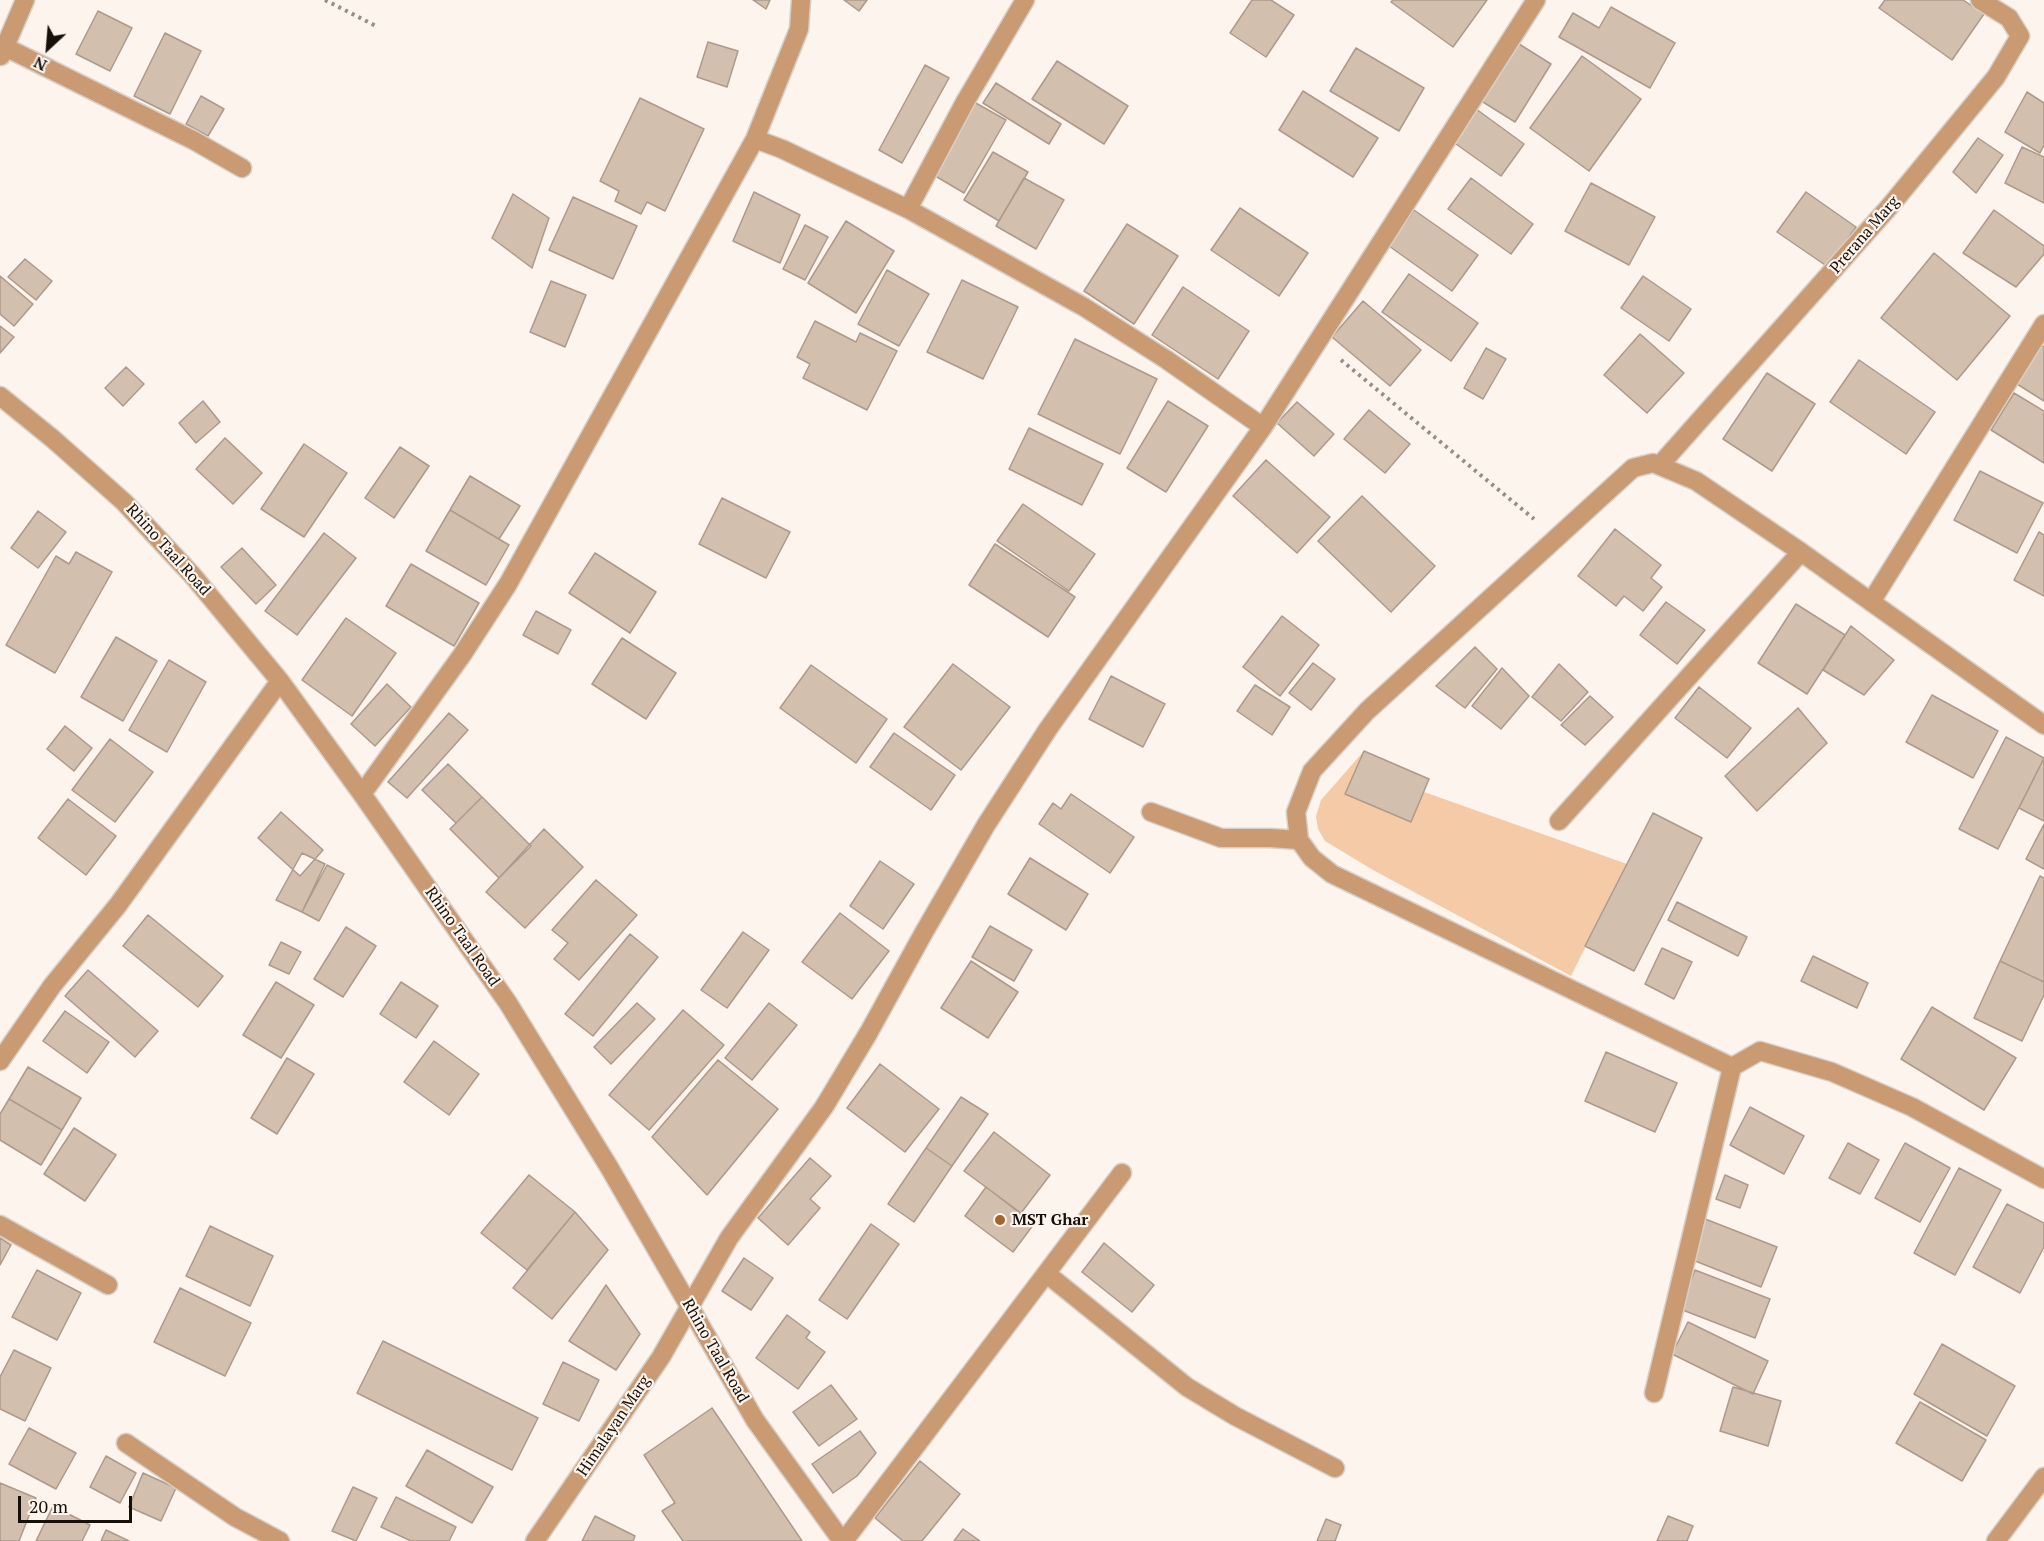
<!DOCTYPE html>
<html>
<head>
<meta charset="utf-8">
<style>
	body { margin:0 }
	#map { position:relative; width:2044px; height:1541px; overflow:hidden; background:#fcf4ed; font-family:"PT Serif",serif }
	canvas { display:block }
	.north { position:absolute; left:18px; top:18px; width:60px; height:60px; -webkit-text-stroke:4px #fcf4ed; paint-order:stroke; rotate:206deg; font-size:16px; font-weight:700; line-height:24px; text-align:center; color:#17100a }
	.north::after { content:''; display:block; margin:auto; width:21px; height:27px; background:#17100a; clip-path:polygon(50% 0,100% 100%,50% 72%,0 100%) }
	.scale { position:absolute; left:18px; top:1496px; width:114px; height:27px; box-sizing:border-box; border:3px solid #17100a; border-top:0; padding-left:8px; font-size:18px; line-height:21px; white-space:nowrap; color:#17100a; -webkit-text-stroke:4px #fcf4ed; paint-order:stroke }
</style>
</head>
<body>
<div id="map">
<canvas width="2044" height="1541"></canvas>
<div class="north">N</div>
<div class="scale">20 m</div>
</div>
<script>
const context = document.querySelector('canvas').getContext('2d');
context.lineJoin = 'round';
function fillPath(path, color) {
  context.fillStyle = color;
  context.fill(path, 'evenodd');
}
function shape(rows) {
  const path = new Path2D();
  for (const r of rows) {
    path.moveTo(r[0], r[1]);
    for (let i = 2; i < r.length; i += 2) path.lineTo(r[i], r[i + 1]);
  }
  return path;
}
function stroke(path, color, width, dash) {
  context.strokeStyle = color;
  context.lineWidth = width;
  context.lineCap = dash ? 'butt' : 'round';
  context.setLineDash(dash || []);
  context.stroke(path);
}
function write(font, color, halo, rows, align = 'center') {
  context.font = font + ' "PT Serif",serif';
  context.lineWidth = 4.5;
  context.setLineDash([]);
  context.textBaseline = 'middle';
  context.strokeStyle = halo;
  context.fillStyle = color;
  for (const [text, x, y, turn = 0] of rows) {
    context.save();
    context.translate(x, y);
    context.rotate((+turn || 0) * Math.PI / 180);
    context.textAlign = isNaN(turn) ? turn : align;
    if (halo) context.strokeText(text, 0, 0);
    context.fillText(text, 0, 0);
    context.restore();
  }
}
const green = shape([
	[1364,751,1346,794,1410,822,1424,792,1627,864,1571,976,1373,870,1325,841,1318,829,1316,816,1321,800]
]);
const building = shape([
	[753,0,770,0,766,9,753,0],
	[844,0,867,0,859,11,844,0],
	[1252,0,1271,0,1294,15,1266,57,1230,33,1252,0],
	[1393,0,1487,0,1453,47,1391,2,1393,0],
	[1885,0,1963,0,1984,14,1952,60,1879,8,1885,0],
	[1611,7,1675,43,1650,88,1559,37,1573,13,1599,28,1611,7],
	[98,11,132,28,110,71,76,54,98,11],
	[165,33,201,51,170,114,134,96,165,33],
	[1511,39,1551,64,1515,122,1475,97,1511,39],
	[708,42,738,51,727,87,697,77,708,42],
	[1356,48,1424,88,1399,131,1330,91,1356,48],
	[1582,56,1641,99,1589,171,1530,128,1582,56],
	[1057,61,1128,106,1104,144,1032,99,1057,61],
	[925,65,949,78,902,163,879,150,925,65],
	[996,83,1061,124,1049,144,983,103,996,83],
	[1303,91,1378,138,1353,177,1279,130,1303,91],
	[2027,92,2044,103,2044,145,2040,153,2005,132,2027,92],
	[201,96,224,109,208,136,186,124,201,96],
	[640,98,704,129,665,211,647,202,641,214,615,201,619,191,600,181,640,98],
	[974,102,1006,120,964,193,932,174,974,102],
	[1472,106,1524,144,1501,176,1449,139,1472,106],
	[1978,138,2003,155,1976,193,1953,172,1978,138],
	[2022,147,2044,157,2044,203,2005,183,2022,147],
	[993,152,1028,172,999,221,964,200,993,152],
	[1024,178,1064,200,1036,249,996,226,1024,178],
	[1471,178,1533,224,1511,254,1448,209,1471,178],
	[1591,183,1655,217,1629,265,1565,231,1591,183],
	[754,192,800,215,780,263,733,241,754,192],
	[1806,192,1856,227,1828,267,1777,232,1806,192],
	[513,194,549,218,532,268,492,238,513,194],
	[573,197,637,226,613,279,549,250,573,197],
	[1240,208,1308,253,1279,296,1211,250,1240,208],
	[1414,210,1478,255,1452,291,1389,246,1414,210],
	[1994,210,2044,246,2044,254,2016,287,1963,253,1994,210],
	[846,221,894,251,856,313,808,283,846,221],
	[1127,224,1178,256,1134,324,1084,291,1127,224],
	[805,225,828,237,805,280,783,269,805,225],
	[1934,253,2010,316,1957,380,1881,318,1934,253],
	[25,259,52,281,36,300,8,277,25,259],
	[887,270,929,294,899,346,858,324,887,270],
	[1409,274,1478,323,1451,361,1382,312,1409,274],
	[0,276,33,304,14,326,0,314,0,276],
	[1643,276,1691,309,1669,341,1621,308,1643,276],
	[962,280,1018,307,983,379,927,352,962,280],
	[551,281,586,295,565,347,530,332,551,281],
	[1183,287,1249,331,1218,379,1152,335,1183,287],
	[1363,301,1421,350,1390,386,1332,337,1363,301],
	[815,321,856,342,860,333,897,351,867,410,803,378,810,364,797,357,815,321],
	[0,326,14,337,0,353,0,326],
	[1640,334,1684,373,1647,413,1604,375,1640,334],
	[1075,339,1157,379,1120,454,1038,414,1075,339],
	[2041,345,2044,347,2044,401,2017,384,2041,345],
	[1486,348,1506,359,1483,399,1464,388,1486,348],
	[1859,360,1935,412,1906,454,1830,402,1859,360],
	[126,367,144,384,123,406,105,388,126,367],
	[1767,373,1815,404,1772,471,1723,439,1767,373],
	[2014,393,2044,411,2044,463,1991,430,2014,393],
	[203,401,220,422,196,443,179,423,203,401],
	[1168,401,1208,426,1166,492,1127,468,1168,401],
	[1297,402,1334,434,1314,456,1277,423,1297,402],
	[1369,410,1410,444,1385,473,1344,439,1369,410],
	[1029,428,1103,464,1082,505,1009,469,1029,428],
	[225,438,262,473,233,504,196,469,225,438],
	[304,444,347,473,304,537,261,509,304,444],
	[400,447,429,466,394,518,365,498,400,447],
	[1266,460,1330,517,1297,553,1233,496,1266,460],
	[1980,471,2043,503,2017,553,1954,520,1980,471],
	[470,476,520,506,499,539,450,510,470,476],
	[1362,496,1435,566,1391,612,1318,541,1362,496],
	[722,498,790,532,766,578,699,544,722,498],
	[1023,504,1095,554,1069,591,997,541,1023,504],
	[450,510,509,545,486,585,426,551,450,510],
	[38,511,66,532,38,568,11,548,38,511],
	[1615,529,1661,565,1651,578,1662,587,1643,611,1624,596,1616,606,1578,576,1615,529],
	[2039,532,2044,535,2044,596,2014,580,2039,532],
	[324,533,356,558,297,635,265,611,324,533],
	[995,544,1075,597,1048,637,969,585,995,544],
	[242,548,276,585,256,604,221,567,242,548],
	[76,552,112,572,55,673,6,645,56,556,69,564,76,552],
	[595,553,656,592,630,633,569,593,595,553],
	[411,564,479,603,454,646,386,606,411,564],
	[1666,602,1705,630,1677,664,1640,635,1666,602],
	[1796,604,1845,635,1807,694,1758,663,1796,604],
	[536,611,571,630,558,654,523,635,536,611],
	[1282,616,1319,645,1280,696,1243,667,1282,616],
	[346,618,396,653,352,716,302,680,346,618],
	[1851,626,1894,660,1864,695,1823,670,1851,626],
	[116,637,157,661,123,721,81,697,116,637],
	[622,638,676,673,646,719,592,684,622,638],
	[1475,647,1497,669,1465,708,1436,686,1475,647],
	[169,660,206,682,167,752,129,730,169,660],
	[1313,663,1335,679,1311,710,1289,693,1313,663],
	[953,664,1010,707,961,770,904,727,953,664],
	[1559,664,1588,692,1561,721,1532,697,1559,664],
	[811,665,887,719,856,763,780,708,811,665],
	[1502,668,1529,696,1501,729,1472,706,1502,668],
	[1111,676,1165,704,1143,747,1089,719,1111,676],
	[387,684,411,707,375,746,351,724,387,684],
	[1255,685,1290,707,1272,735,1237,711,1255,685],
	[1699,687,1751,728,1727,758,1675,718,1699,687],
	[1932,695,1998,731,1973,778,1906,742,1932,695],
	[1590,696,1613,717,1585,745,1561,725,1590,696],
	[1798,708,1827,743,1757,811,1725,776,1798,708],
	[449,713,468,730,407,798,388,782,449,713],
	[65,726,92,748,74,771,47,749,65,726],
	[894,733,955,775,931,810,870,767,894,733],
	[2006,737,2044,758,1998,849,1959,829,2006,737],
	[110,739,153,772,115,822,72,790,110,739],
	[1364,751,1429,779,1411,822,1345,794,1364,751],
	[2044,758,2044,821,2019,808,2044,758],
	[448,764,482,797,456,823,422,790,448,764],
	[1071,794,1134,837,1110,873,1039,824,1053,803,1061,809,1071,794],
	[482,797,531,846,499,878,450,829,482,797],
	[68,799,116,836,86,875,38,838,68,799],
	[281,812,323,850,300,876,258,838,281,812],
	[1653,813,1702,838,1634,971,1585,946,1653,813],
	[2044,824,2044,869,2026,859,2044,824],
	[544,829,583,867,525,928,486,892,544,829],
	[302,853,325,864,302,912,276,900,302,853],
	[1030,858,1088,894,1066,930,1008,894,1030,858],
	[880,861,914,884,883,929,850,906,880,861],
	[327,865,344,874,319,921,302,912,327,865],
	[2040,876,2044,878,2044,982,2000,961,2040,876],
	[596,880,637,915,579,980,554,959,568,943,552,930,596,880],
	[1677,902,1747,937,1738,956,1668,920,1677,902],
	[840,913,889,951,852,999,802,962,840,913],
	[148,915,223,976,198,1007,123,946,148,915],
	[990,926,1032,950,1014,981,972,957,990,926],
	[346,927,376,946,343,997,314,979,346,927],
	[743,932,769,950,727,1008,701,990,743,932],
	[630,934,658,957,593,1036,565,1014,630,934],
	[281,942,301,952,289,974,269,965,281,942],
	[1662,948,1692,962,1674,999,1645,984,1662,948],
	[1813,956,1868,983,1857,1008,1801,981,1813,956],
	[971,961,1018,992,988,1038,941,1008,971,961],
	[2000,961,2044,982,2044,995,2022,1041,1974,1018,2000,961],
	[88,970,158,1031,135,1057,65,996,88,970],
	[276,982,314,1005,281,1058,243,1035,276,982],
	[401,982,438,1006,416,1038,380,1014,401,982],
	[637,1003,655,1019,611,1064,594,1047,637,1003],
	[769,1003,797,1025,752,1080,725,1058,769,1003],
	[1932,1007,2016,1058,1984,1110,1901,1059,1932,1007],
	[683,1010,724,1045,649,1130,609,1095,683,1010],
	[65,1011,109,1042,87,1073,43,1041,65,1011],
	[434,1041,479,1074,449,1115,404,1082,434,1041],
	[1606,1052,1677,1083,1655,1132,1585,1101,1606,1052],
	[287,1058,314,1074,277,1134,251,1118,287,1058],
	[718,1060,778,1109,707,1195,652,1137,718,1060],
	[880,1064,939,1109,905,1152,847,1108,880,1064],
	[28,1067,81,1098,62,1130,9,1099,28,1067],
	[961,1097,988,1114,952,1166,926,1148,961,1097],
	[9,1099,62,1130,41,1165,0,1140,0,1114,9,1099],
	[1750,1107,1804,1136,1784,1174,1730,1145,1750,1107],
	[74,1128,116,1155,85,1201,44,1174,74,1128],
	[994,1132,1050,1175,1021,1213,964,1171,994,1132],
	[1848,1143,1879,1160,1860,1194,1829,1178,1848,1143],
	[1905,1143,1950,1168,1920,1222,1875,1198,1905,1143],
	[926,1148,952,1166,914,1222,888,1204,926,1148],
	[810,1158,831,1176,810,1199,820,1208,788,1245,758,1218,810,1158],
	[1959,1168,2001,1190,1955,1275,1914,1253,1959,1168],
	[529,1175,575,1212,527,1270,481,1233,529,1175],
	[1725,1175,1748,1185,1740,1208,1716,1199,1725,1175],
	[986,1187,1034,1224,1013,1252,965,1216,986,1187],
	[2007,1204,2044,1223,2044,1247,2020,1293,1973,1267,2007,1204],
	[575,1212,608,1250,552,1319,513,1288,575,1212],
	[1700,1217,1777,1247,1761,1287,1685,1257,1700,1217],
	[871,1224,899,1244,847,1319,819,1300,871,1224],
	[210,1226,273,1256,250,1306,186,1276,210,1226],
	[0,1238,11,1245,0,1265,0,1238],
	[1104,1243,1154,1285,1132,1312,1082,1272,1104,1243],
	[744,1258,773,1278,751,1310,722,1291,744,1258],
	[37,1270,81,1293,57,1340,12,1317,37,1270],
	[1695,1270,1770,1299,1755,1338,1680,1309,1695,1270],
	[606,1285,640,1334,616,1370,569,1341,606,1285],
	[180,1288,251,1323,225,1376,154,1342,180,1288],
	[787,1315,810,1332,806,1338,825,1352,798,1389,756,1358,787,1315],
	[1688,1322,1768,1361,1753,1394,1672,1354,1688,1322],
	[383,1341,538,1418,512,1470,357,1393,383,1341],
	[1942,1344,2015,1386,1987,1436,1914,1394,1942,1344],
	[14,1350,51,1368,25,1421,0,1409,0,1377,14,1350],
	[563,1362,599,1380,579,1421,543,1404,563,1362],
	[831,1385,857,1419,819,1446,793,1412,831,1385],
	[1733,1387,1781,1401,1768,1446,1720,1431,1733,1387],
	[1920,1402,1986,1440,1962,1481,1896,1443,1920,1402],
	[712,1408,802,1541,683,1541,662,1511,675,1503,644,1455,712,1408],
	[29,1428,76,1453,56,1489,9,1464,29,1428],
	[860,1431,876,1453,857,1476,833,1493,812,1464,860,1431],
	[427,1450,493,1487,472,1523,406,1486,427,1450],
	[106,1456,136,1473,120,1503,90,1487,106,1456],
	[920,1461,960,1494,922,1541,903,1541,875,1518,920,1461],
	[143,1473,176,1488,161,1521,129,1507,143,1473],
	[0,1483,36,1498,19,1541,0,1541,0,1483],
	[353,1487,377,1498,356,1541,332,1531,353,1487],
	[396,1497,456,1527,449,1541,411,1541,381,1527,396,1497],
	[53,1506,90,1525,82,1541,36,1541,53,1506],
	[595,1516,635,1536,633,1541,582,1541,595,1516],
	[1668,1516,1693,1526,1687,1541,1657,1541,1668,1516],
	[1326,1519,1341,1525,1335,1541,1317,1541,1326,1519],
	[963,1529,980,1541,954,1541,963,1529],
	[106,1530,129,1541,101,1541,106,1530]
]);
const path = shape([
	[325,0,376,26],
	[1341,360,1534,519]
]);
const minor = shape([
	[5,47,193,140,242,168],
	[1,56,25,0],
	[755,139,799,29,801,0],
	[908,209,965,102,1025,0],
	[0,396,53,439,124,502,193,576,280,681,362,794,508,1003,609,1167,755,1420,842,1541],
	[1660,465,1890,206,1996,77,2020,36,2009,18,1980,0],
	[1871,602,2044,324],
	[2044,725,1801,552,1696,481,1653,463,1633,468,1367,711,1312,771,1296,812,1299,840,1312,858,1332,874,1732,1067,1760,1051,1832,1072,1912,1107,2044,1179],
	[362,794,462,655,508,584,755,139,782,149,908,209,1084,307,1167,360,1263,427],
	[1151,812,1221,838,1270,838,1299,840],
	[1559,821,1801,552],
	[0,1061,52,986,118,905,280,681],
	[0,1225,108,1285],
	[1047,1274,1187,1387,1235,1416,1335,1468],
	[1654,1393,1732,1067],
	[126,1443,235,1517,280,1541],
	[535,1541,661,1357,729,1238,824,1107,869,1032,923,934,986,825,1048,729,1263,427,1536,0],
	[844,1541,1122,1173],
	[1996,1541,2044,1477]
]);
const markers = [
	[1000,1220,6,"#a3662a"]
];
const streetNames = [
	["Prerana Marg",1865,235,-49],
	["Rhino Taal Road",168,550,48],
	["Rhino Taal Road",462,937,55],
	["Rhino Taal Road",715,1351,60],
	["Himalayan Marg",614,1426,-56]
];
const poiNames = [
	["MST Ghar",1012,1220]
];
fillPath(green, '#f5caa7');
fillPath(building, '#d3bfae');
stroke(building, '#ad9a8a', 1.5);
stroke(minor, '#d7d0c9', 21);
stroke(path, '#958e87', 4, [3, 4.5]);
stroke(minor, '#ca9a72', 18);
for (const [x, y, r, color] of markers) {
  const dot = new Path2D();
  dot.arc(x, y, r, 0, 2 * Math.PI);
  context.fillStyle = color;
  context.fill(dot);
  stroke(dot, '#fcf4ed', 2);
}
write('16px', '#17100a', '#fcf4ed', streetNames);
write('bold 16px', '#17100a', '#fcf4ed', poiNames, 'left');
</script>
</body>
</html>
